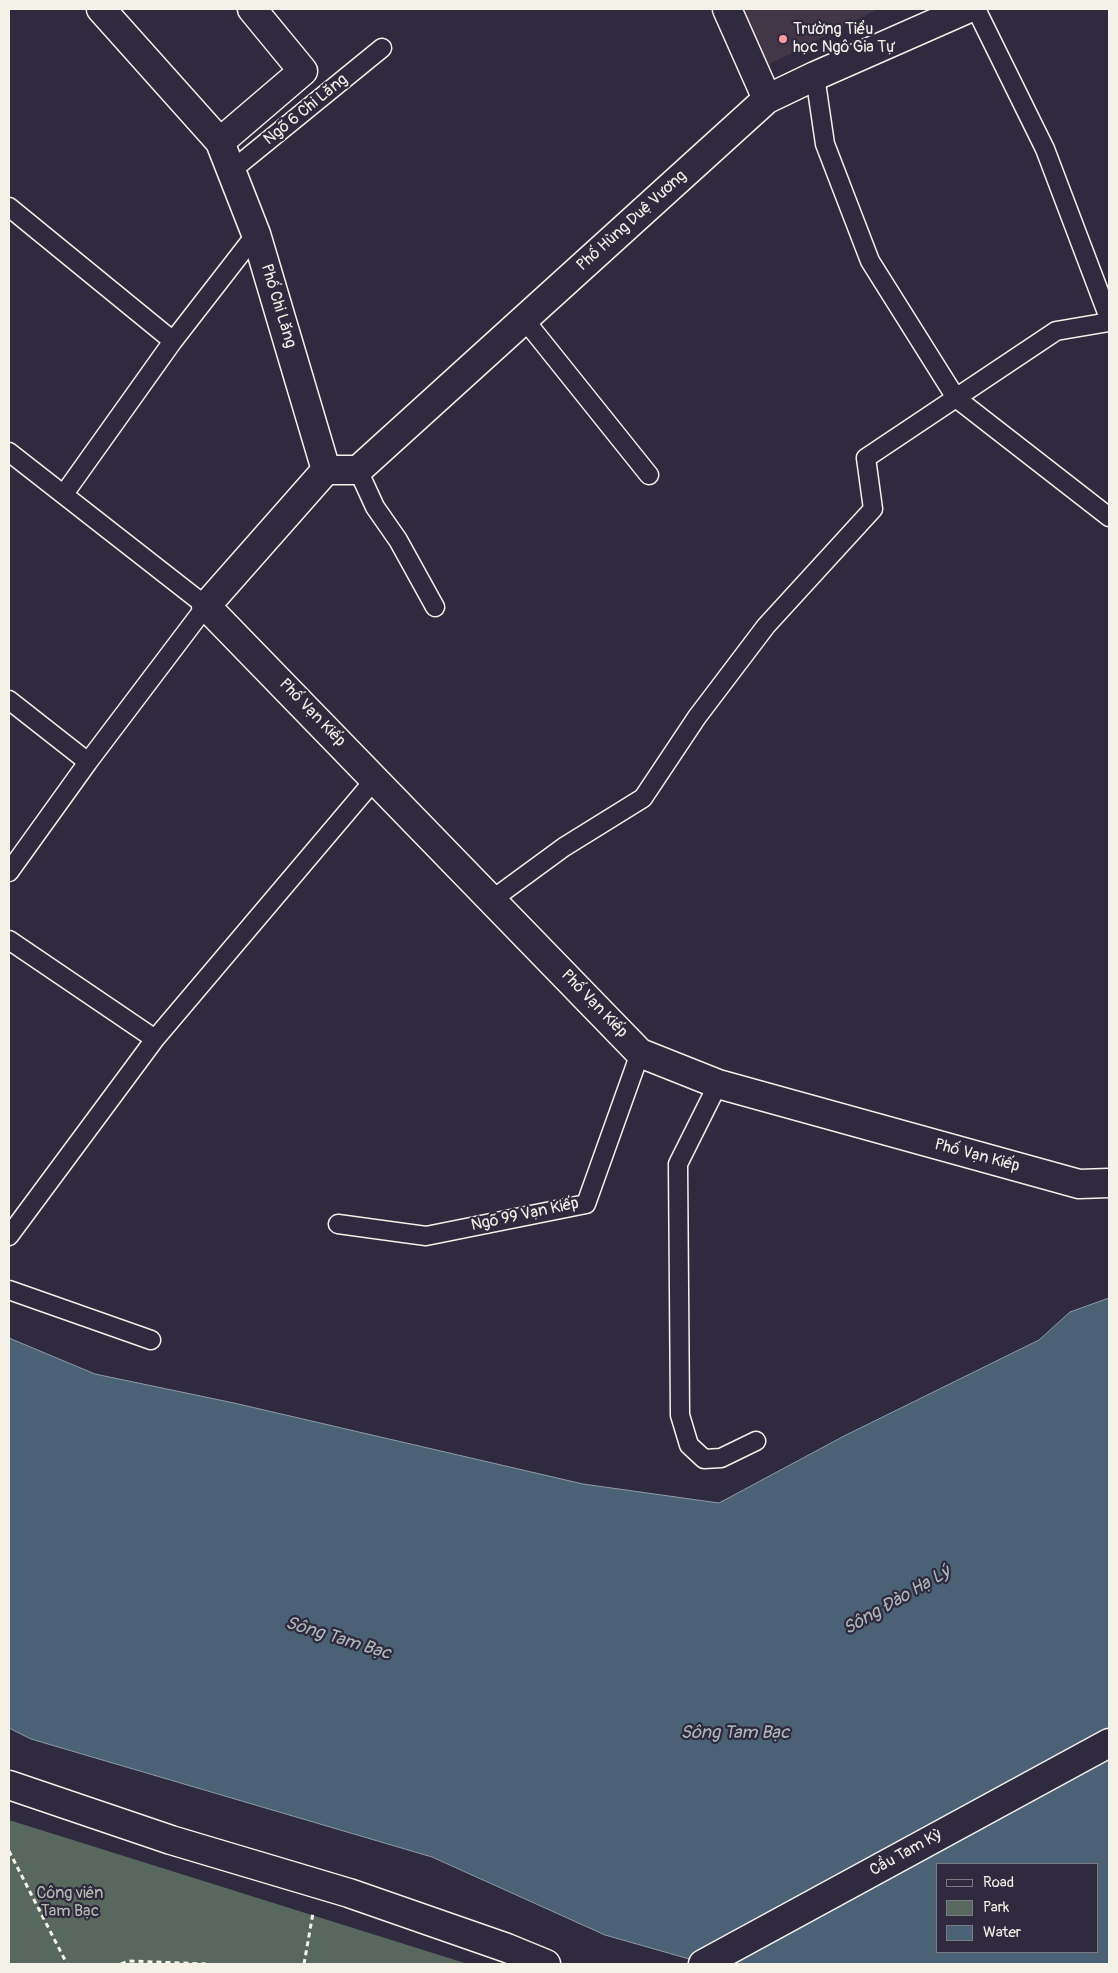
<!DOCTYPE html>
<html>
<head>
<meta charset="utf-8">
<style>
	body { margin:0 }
	#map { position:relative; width:1118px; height:1973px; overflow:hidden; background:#2f2a3d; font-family:Pangolin,sans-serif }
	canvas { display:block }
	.frame { position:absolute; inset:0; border:10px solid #f4f1e8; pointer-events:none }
	.legend { position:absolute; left:936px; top:1863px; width:162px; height:90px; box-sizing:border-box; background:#2f2a3d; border:1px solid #7e7a81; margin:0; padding:6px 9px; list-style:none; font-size:15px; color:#f4f1e8 }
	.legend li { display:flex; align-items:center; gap:10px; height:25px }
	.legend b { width:25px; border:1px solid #7e7a81 }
</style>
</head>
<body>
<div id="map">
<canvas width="1118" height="1973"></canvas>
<div class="frame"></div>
<ul class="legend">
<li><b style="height:6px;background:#2f2a3d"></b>Road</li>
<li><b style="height:14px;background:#59685f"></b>Park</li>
<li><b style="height:14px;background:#4b6276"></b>Water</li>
</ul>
</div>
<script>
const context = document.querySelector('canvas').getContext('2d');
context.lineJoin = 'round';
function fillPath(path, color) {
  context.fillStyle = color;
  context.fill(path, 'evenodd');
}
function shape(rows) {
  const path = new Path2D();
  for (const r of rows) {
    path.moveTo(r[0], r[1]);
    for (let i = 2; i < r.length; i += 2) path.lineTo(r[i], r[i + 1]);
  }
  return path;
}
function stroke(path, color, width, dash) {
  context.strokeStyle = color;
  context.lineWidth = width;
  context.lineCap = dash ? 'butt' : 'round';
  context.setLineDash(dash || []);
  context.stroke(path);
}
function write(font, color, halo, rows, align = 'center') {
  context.font = font + ' Pangolin,sans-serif';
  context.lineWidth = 4.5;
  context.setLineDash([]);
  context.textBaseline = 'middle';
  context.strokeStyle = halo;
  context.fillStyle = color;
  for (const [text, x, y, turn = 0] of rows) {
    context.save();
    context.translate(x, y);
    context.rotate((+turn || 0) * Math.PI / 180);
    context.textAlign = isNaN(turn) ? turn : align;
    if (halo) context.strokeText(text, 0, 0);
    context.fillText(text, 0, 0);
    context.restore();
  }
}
const built = shape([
	[735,9,878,9,760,69]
]);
const green = shape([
	[9,1820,468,1964,9,1964]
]);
const water = shape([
	[1109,1298,1109,1964,707,1964,605,1935,432,1857,31,1739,9,1728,9,1338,95,1374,234,1403,583,1484,719,1503,844,1436,1039,1340,1070,1312,1109,1298],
	[937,1864,1097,1864,1097,1952,937,1952,937,1864]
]);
const path = shape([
	[9,1851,67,1964],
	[121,1964,129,1961,206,1964],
	[304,1964,313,1913]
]);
const lane = shape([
	[976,9,1045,149,1109,318],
	[815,76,825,144,870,261,956,398,1109,517],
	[231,171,382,48],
	[9,207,173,341],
	[524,319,649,475],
	[9,452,206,606,88,762,9,872],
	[358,470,375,507,398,540,435,607],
	[64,494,173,341,256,234],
	[9,700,88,762],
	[493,899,564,847,643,798,697,717,766,626,873,509,866,458,1056,331,1109,322],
	[9,940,155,1039],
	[718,1084,678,1164,680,1415,689,1445,704,1459,721,1458,756,1441],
	[338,1224,426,1236,586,1204,640,1053],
	[9,1236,155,1039,376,778],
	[9,1290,151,1340]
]);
const street = shape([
	[727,9,767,99],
	[220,142,303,71,252,9],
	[9,1785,171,1840,349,1893,507,1948,546,1964]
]);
const secondary = shape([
	[101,9,220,142,256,234,326,470,206,606,640,1053,718,1084,1079,1184,1109,1183],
	[326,470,358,470,767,99,815,76,967,9],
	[703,1964,1109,1743]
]);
const markers = [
	[783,39,5,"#ff9aa2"]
];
const poiNames = [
	["Trường Tiểu",793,30],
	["học Ngô Gia Tự",793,48]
];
const streetNames = [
	["Ngõ 6 Chi Lăng",306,110,-39],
	["Phố Hùng Duệ Vương",632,221,-42],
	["Phố Chi Lăng",278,306,73],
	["Phố Vạn Kiếp",312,713,46],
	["Phố Vạn Kiếp",594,1004,46],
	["Phố Vạn Kiếp",977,1156,15],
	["Ngõ 99 Vạn Kiếp",525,1215,-12],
	["Cầu Tam Kỳ",906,1853,-29]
];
const parkNames = [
	["Công viên",70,1894],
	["Tam Bạc",70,1912]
];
const waterNames = [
	["Sông Đào Hạ Lý",897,1601,-30],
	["Sông Tam Bạc",338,1639,17],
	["Sông Tam Bạc",735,1733]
];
fillPath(built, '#423746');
fillPath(green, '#59685f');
fillPath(water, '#4b6276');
stroke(water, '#8f9ba4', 1);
stroke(lane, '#f4f1e8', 21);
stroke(street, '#f4f1e8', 31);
stroke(secondary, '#f4f1e8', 31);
stroke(path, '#f4f1e8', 3, [5, 4]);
stroke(lane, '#2f2a3d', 18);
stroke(street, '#2f2a3d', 28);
stroke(secondary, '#2f2a3d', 28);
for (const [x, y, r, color] of markers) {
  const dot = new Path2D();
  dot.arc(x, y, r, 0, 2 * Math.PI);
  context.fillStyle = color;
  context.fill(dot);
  stroke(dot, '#2f2a3d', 2);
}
write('16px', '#f4f1e8', '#2f2a3d', poiNames, 'left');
write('16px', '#f4f1e8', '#2f2a3d', streetNames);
write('16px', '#b6bab1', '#2f2a3d', parkNames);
write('italic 18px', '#b0b8ba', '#2f2a3d', waterNames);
</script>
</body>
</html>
